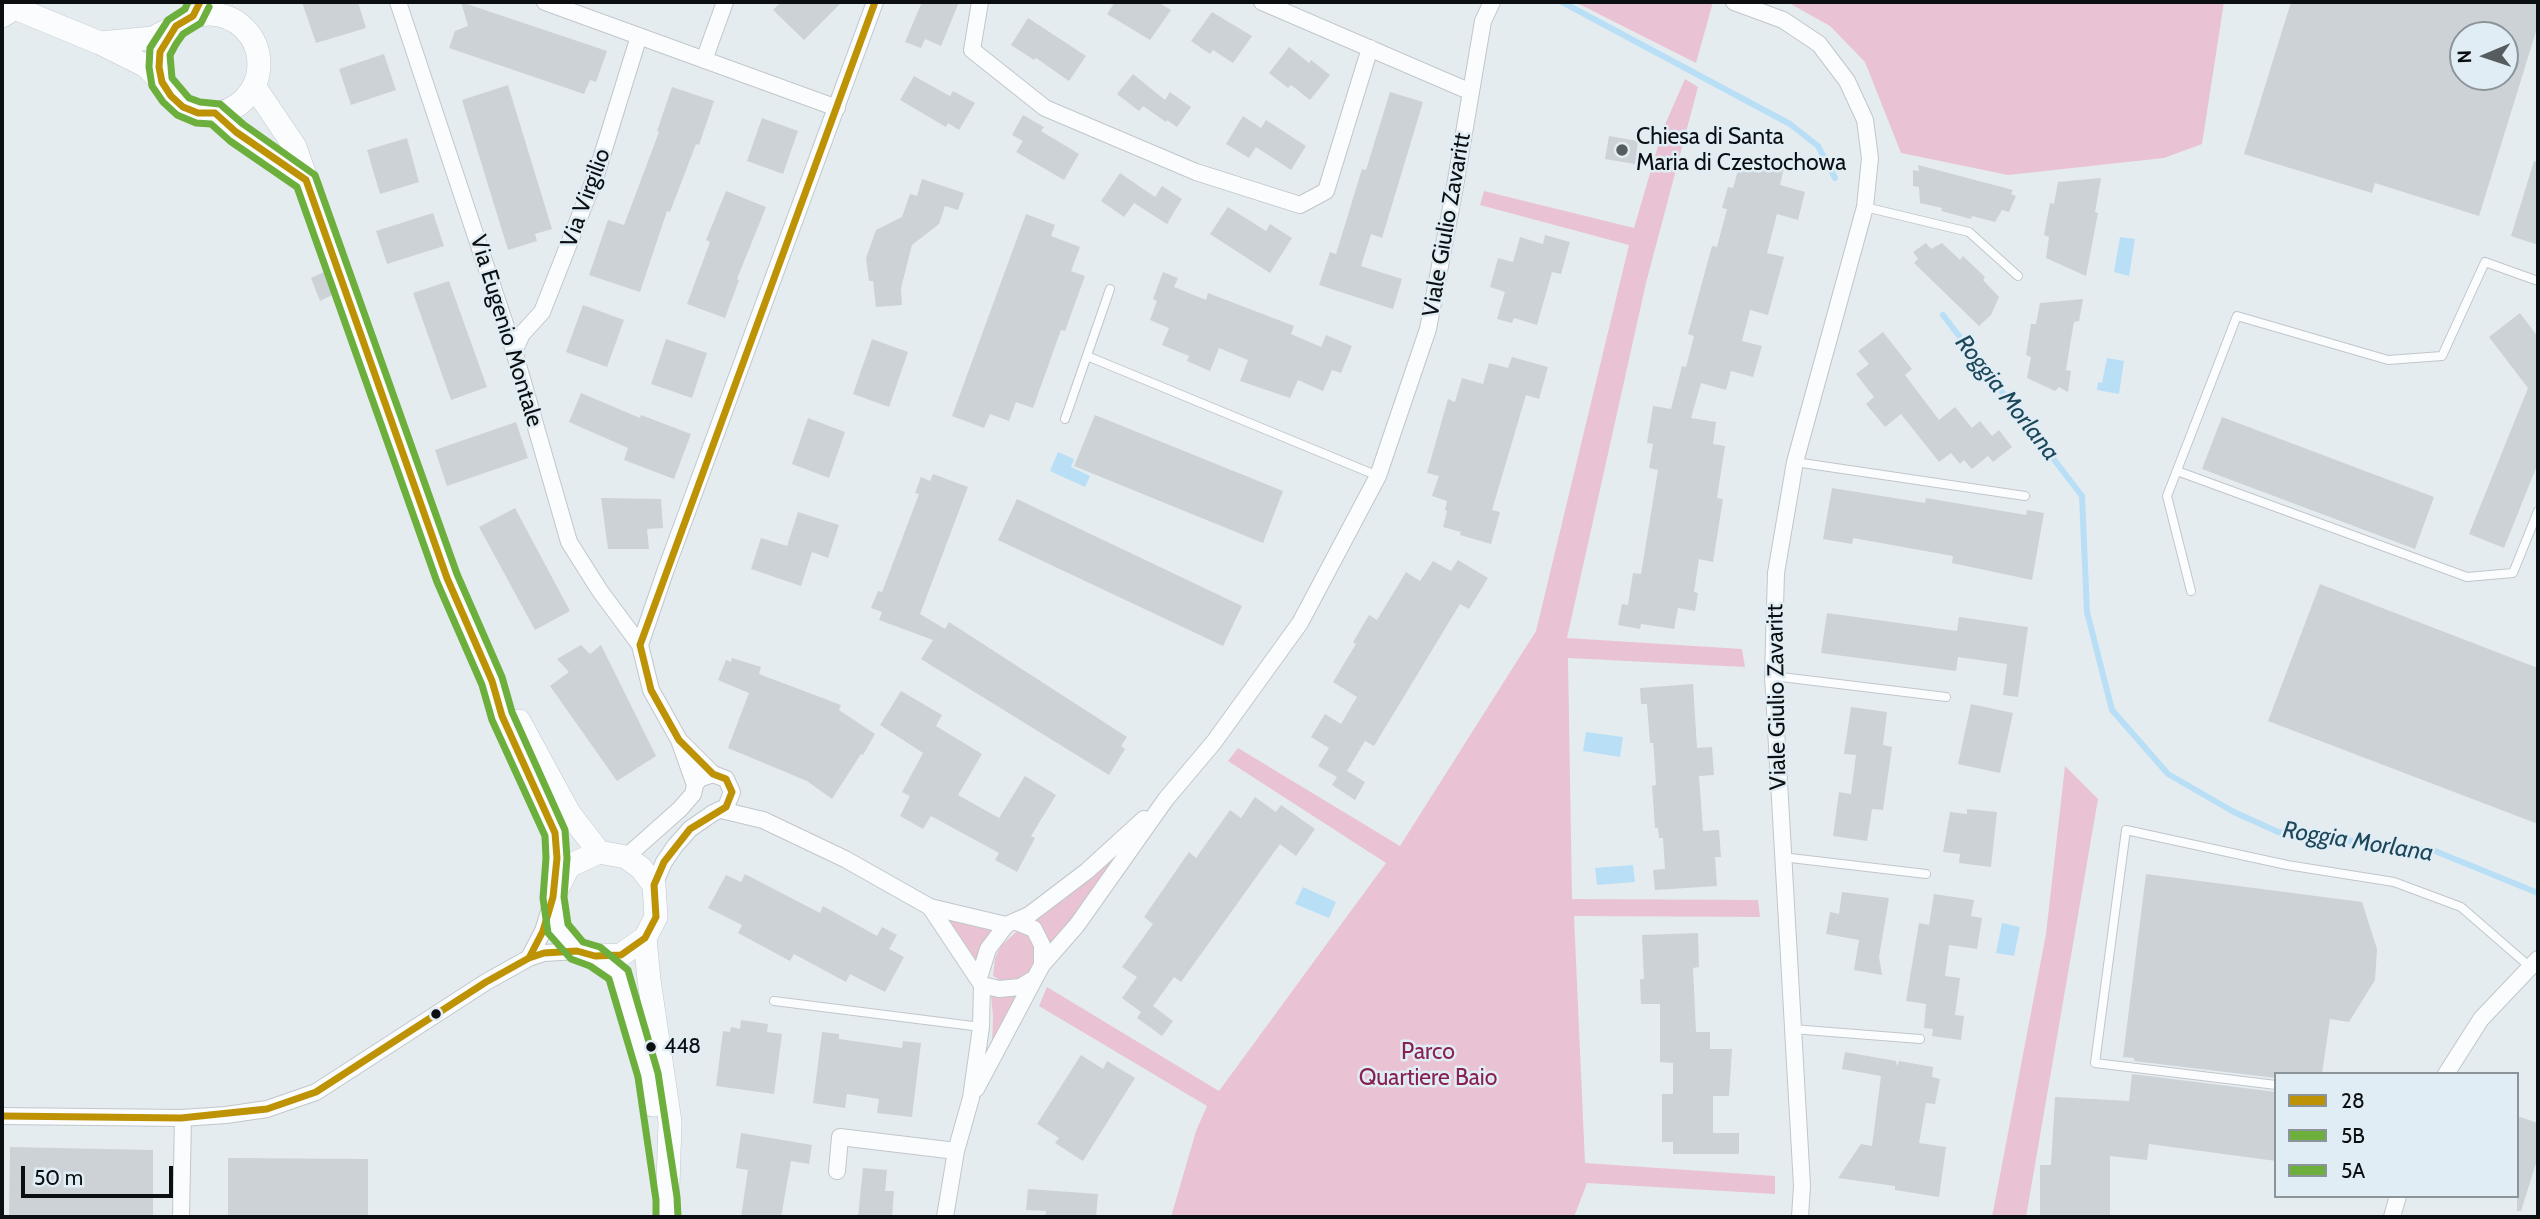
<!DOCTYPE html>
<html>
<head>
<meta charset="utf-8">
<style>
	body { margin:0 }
	#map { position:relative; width:2540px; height:1219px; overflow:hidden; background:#e5ecf0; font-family:Cabin,sans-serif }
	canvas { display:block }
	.frame { position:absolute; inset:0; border:4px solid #0b0f11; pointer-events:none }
	.legend { position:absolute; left:2274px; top:1072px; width:245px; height:126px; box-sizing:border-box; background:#e1edf4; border:2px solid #8b9499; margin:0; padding:9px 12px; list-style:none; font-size:21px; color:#0b0f11 }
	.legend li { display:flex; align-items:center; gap:14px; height:35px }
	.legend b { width:35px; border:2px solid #8b9499 }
	.north { position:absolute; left:2449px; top:21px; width:70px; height:70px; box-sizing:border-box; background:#e1edf4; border:2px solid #8b9499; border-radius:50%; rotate:268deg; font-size:19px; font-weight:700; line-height:28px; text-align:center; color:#0b0f11 }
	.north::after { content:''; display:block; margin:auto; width:24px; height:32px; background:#575c5f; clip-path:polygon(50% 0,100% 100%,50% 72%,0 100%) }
	.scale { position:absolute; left:21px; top:1166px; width:152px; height:32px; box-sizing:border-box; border:4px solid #0b0f11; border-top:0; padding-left:9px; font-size:21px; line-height:24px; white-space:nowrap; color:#0b0f11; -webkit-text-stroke:5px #e1edf4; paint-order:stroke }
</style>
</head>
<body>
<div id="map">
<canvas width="2540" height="1219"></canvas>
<div class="frame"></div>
<ul class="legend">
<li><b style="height:9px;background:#be9205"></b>28</li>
<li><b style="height:9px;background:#6caf3d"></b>5B</li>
<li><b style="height:9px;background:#6caf3d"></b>5A</li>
</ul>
<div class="north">N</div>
<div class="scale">50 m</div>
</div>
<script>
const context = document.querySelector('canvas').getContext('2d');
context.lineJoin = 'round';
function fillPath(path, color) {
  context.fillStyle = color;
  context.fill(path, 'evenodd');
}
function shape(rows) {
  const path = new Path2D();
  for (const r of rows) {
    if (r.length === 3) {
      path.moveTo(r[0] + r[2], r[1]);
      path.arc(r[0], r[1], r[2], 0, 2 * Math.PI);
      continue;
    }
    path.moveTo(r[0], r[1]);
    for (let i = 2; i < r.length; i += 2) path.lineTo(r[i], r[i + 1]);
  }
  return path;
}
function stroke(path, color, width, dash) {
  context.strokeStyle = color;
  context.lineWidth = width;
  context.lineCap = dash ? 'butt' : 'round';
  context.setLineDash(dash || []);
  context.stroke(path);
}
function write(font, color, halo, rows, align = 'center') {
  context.font = font + ' Cabin,sans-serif';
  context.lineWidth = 5;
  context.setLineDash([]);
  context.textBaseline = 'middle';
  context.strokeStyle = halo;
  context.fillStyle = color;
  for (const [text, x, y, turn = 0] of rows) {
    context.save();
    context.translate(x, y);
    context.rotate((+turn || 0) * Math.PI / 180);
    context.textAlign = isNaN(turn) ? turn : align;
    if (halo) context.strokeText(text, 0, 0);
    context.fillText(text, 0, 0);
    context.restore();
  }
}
const green = shape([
	[1575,2,1713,2,1696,63],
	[1787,2,2224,2,2202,144,2164,158,2008,175,1901,153,1865,62,1830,26],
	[1685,79,1698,87,1646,283,1567,638,1742,649,1745,667,1568,658,1572,899,1758,900,1760,917,1574,916,1585,1163,1775,1176,1775,1194,1587,1183,1574,1217,1171,1217,1196,1131,1207,1106,1039,1006,1047,987,1219,1091,1386,863,1228,761,1238,748,1400,846,1536,631,1629,245,1480,205,1484,191,1634,228,1663,129],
	[2065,766,2098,799,2026,1217,1992,1217,2046,934],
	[1114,856,1119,857,1051,945,1045,933,1031,921,1064,900],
	[951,917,995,926,983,943,976,960,949,922],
	[1017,931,1024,932,1029,937,1037,953,1032,972,1013,982,1004,983,993,976,995,958,1001,946],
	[991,994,1018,996,992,1046,993,1016]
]);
const water = shape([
	[2120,237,2135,239,2129,276,2114,272],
	[2107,358,2124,361,2119,394,2097,390,2098,382,2102,383],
	[1058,452,1074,459,1071,467,1090,476,1085,487,1050,471],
	[1586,732,1623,737,1620,757,1583,751],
	[1633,865,1635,882,1597,885,1595,868],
	[1303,887,1336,902,1329,918,1295,904],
	[2002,923,2020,927,2014,956,1996,953]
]);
const stream = shape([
	[1562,2,1790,124,1818,146,1835,178],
	[1943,315,2082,496,2087,612,2112,710,2168,774,2234,812,2278,832,2435,851,2538,893]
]);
const building = shape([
	[302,2,358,2,366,28,316,43],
	[461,2,607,51,596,82,590,80,584,94,449,48,455,31,468,26],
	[781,2,842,2,804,40,773,10],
	[922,2,959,2,941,46,925,39,921,48,905,42],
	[1115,2,1158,2,1171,10,1150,40,1107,14],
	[2291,2,2538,2,2538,25,2479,216,2375,183,2372,193,2244,154],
	[2463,35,2505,35,2505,77,2463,77],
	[1212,12,1252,36,1233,63,1213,50,1210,54,1191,41],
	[1028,18,1086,56,1069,81,1036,58,1034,60,1011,45],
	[1289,47,1309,63,1311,60,1330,75,1310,100,1291,85,1288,88,1269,73],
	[384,54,396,90,351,105,339,69],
	[1133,74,1165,100,1170,92,1191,107,1177,127,1167,120,1166,122,1143,106,1139,111,1117,94],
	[914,76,950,96,953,91,975,103,959,130,948,123,946,127,900,100],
	[508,85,552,229,535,234,537,241,508,250,462,100],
	[672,87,714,101,699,145,696,144,670,212,667,211,640,292,589,275,608,220,624,225,659,132,657,131],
	[1390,92,1423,102,1382,238,1371,234,1361,266,1402,279,1393,309,1319,285,1330,252,1336,254,1362,169,1366,170],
	[1023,115,1044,127,1041,131,1079,154,1064,180,1016,152,1023,141,1012,135],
	[1243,116,1261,128,1266,120,1306,146,1291,170,1256,147,1249,158,1226,144],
	[762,118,798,131,783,174,747,161],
	[1609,136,1638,141,1635,164,1605,159],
	[407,138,419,182,380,194,367,150],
	[1742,157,1784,168,1780,185,1805,192,1798,220,1777,214,1767,253,1784,257,1768,315,1750,310,1742,341,1762,346,1753,377,1731,371,1726,390,1701,383,1691,418,1716,422,1713,444,1725,446,1717,498,1723,499,1713,562,1699,559,1694,592,1698,593,1695,611,1678,608,1674,629,1641,624,1640,629,1618,625,1622,604,1628,605,1633,573,1641,574,1658,470,1649,468,1653,444,1647,443,1653,406,1671,409,1682,366,1686,367,1694,336,1688,334,1712,246,1717,247,1727,209,1722,208,1728,187,1733,188],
	[2534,161,2538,162,2538,245,2511,236],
	[1918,165,2013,190,2011,194,2016,196,2009,212,2002,210,1995,222,1972,216,1971,219,1941,211,1942,208,1920,203,1919,187,1913,186,1913,170,1919,171],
	[1120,173,1155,197,1162,186,1182,199,1167,224,1134,203,1124,217,1101,201],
	[2101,178,2095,212,2098,213,2086,276,2046,258,2049,237,2044,235,2050,203,2054,204,2058,182],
	[922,179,964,193,958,210,945,206,939,224,912,245,901,288,902,305,876,307,873,281,869,281,866,258,876,230,902,217,910,194,917,196],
	[726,191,766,207,737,279,739,280,725,318,687,304,710,242,706,240],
	[1228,207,1266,231,1270,224,1292,238,1270,273,1210,234],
	[433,213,444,246,387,264,376,231],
	[1026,214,1055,225,1051,236,1080,247,1071,271,1085,276,1065,331,1061,330,1033,408,1016,402,1009,421,990,414,984,428,952,416],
	[1545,235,1570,242,1561,274,1552,272,1537,325,1514,318,1512,323,1497,319,1505,292,1490,287,1498,258,1513,262,1520,237,1543,244],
	[1926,243,1931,249,1942,243,1960,260,1963,256,1985,277,1983,280,1999,297,1991,315,1979,326,1914,263,1918,259,1913,252],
	[324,272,332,295,320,301,311,278],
	[1163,272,1178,278,1174,287,1206,300,1208,293,1294,326,1291,334,1321,347,1326,335,1352,346,1341,373,1332,370,1323,391,1298,380,1290,398,1240,381,1248,360,1219,348,1210,371,1187,361,1189,356,1162,345,1169,328,1150,320,1157,301,1153,299],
	[449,281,487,387,451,400,413,293],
	[2083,299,2079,321,2074,322,2071,339,2066,370,2071,371,2068,392,2059,387,2055,391,2027,378,2031,357,2026,355,2031,324,2036,324,2040,303],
	[583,305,624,320,607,367,566,352],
	[2520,313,2538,337,2538,463,2504,548,2469,534,2528,388,2489,337],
	[1883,332,1912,369,1905,375,1939,420,1955,407,1972,428,1980,421,1992,436,1999,430,2012,447,1993,462,1988,456,1972,469,1964,460,1960,464,1951,453,1939,462,1901,414,1885,427,1866,404,1874,397,1856,374,1869,364,1858,351],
	[666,339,707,353,692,398,651,384],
	[872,339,908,352,889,407,853,394],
	[1512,357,1548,367,1539,399,1526,395,1492,510,1500,512,1491,544,1460,535,1461,532,1443,527,1447,511,1445,510,1447,501,1432,496,1439,476,1427,473,1448,399,1455,402,1462,378,1483,384,1489,363,1508,368],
	[581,393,640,418,641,415,691,434,674,479,624,460,628,448,569,422],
	[1095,415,1283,491,1263,543,1074,466],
	[2222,417,2434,497,2415,549,2202,469],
	[808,418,845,432,829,478,792,464],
	[516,422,528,458,447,486,435,450],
	[933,474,968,487,920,614,945,629,949,622,1127,737,1121,746,1125,749,1109,775,921,659,933,640,879,620,882,612,871,608,878,591,882,592,919,494,915,493,921,477,930,481],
	[1832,488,1925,503,1926,498,2026,515,2027,510,2044,513,2032,580,1952,563,1953,556,1853,538,1852,544,1823,539],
	[601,498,661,499,663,528,647,529,649,549,608,549],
	[1017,499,1242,606,1223,646,998,540],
	[515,508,570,611,535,630,479,527],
	[798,512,839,525,828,558,812,552,801,586,751,569,761,538,787,546],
	[1458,560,1488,578,1469,609,1460,604,1374,746,1365,741,1347,771,1365,782,1355,800,1332,785,1337,777,1318,766,1329,748,1311,737,1325,714,1341,724,1357,697,1333,682,1356,644,1353,642,1369,615,1377,620,1406,572,1420,581,1433,561,1451,571],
	[2320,584,2538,668,2538,824,2268,721],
	[1827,613,1957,631,1959,617,2028,627,2018,697,2003,695,2007,664,1958,657,1956,671,1821,653],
	[581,645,590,654,601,645,656,756,617,781,550,686,569,672,557,659],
	[732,658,761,667,759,674,841,705,839,710,875,734,863,755,861,754,832,799,807,781,728,748,749,693,718,680,726,660,731,662],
	[1693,684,1697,748,1712,747,1714,775,1699,776,1703,831,1719,830,1721,857,1715,857,1717,886,1655,890,1653,870,1665,869,1663,838,1659,838,1658,828,1655,828,1652,786,1656,785,1654,753,1653,743,1650,743,1647,704,1641,704,1640,688],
	[901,691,942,715,936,726,982,754,958,795,999,818,1025,776,1056,795,1031,836,1035,838,1017,872,995,860,999,853,931,816,923,829,900,816,910,796,902,792,923,753,880,725],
	[1971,704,2013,713,2000,773,1958,764],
	[1851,707,1887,712,1883,745,1892,747,1883,810,1872,809,1867,841,1833,836,1839,792,1851,794,1856,755,1844,754],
	[1255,797,1276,812,1281,805,1315,829,1296,856,1280,844,1181,982,1174,977,1153,1006,1173,1021,1162,1036,1137,1018,1141,1012,1122,998,1137,977,1122,967,1153,924,1144,917,1189,852,1196,858,1230,810,1241,818],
	[1967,809,1997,812,1991,867,1959,863,1960,854,1943,852,1950,812,1967,814],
	[745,874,820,913,823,906,877,936,882,927,897,935,889,949,904,957,885,992,850,974,846,982,794,954,790,961,738,933,742,925,708,908,726,875,741,882],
	[2146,874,2362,902,2377,949,2375,980,2349,1022,2330,1019,2322,1074,2276,1074,2276,1078,2134,1061,2134,1058,2123,1057],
	[1842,892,1889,898,1879,957,1882,975,1854,970,1859,940,1826,934,1830,912,1839,914],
	[1934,894,1974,900,1971,916,1982,918,1977,949,1949,945,1945,976,1960,978,1955,1015,1964,1016,1961,1040,1932,1036,1933,1029,1924,1028,1926,1004,1906,1001,1919,923,1929,925],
	[1698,933,1699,967,1693,968,1696,1032,1710,1032,1710,1049,1732,1049,1729,1096,1713,1096,1713,1133,1739,1133,1739,1154,1673,1154,1673,1142,1662,1142,1662,1094,1673,1094,1673,1063,1660,1062,1660,1004,1641,1004,1640,979,1644,979,1642,935],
	[741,1020,768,1024,767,1032,782,1034,774,1094,716,1086,723,1031,730,1032,731,1027,740,1029],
	[822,1032,839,1034,839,1039,902,1048,903,1041,921,1043,912,1117,877,1113,879,1099,847,1094,845,1108,813,1103],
	[1845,1052,1896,1061,1897,1066,1899,1061,1933,1067,1932,1077,1940,1079,1935,1104,1926,1103,1919,1143,1946,1147,1939,1197,1895,1190,1895,1186,1838,1178,1861,1144,1872,1146,1881,1076,1842,1069],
	[1081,1055,1103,1069,1107,1061,1135,1078,1083,1161,1055,1143,1059,1138,1037,1124],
	[2132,1074,2276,1092,2276,1161,2149,1144,2147,1160,2110,1156,2110,1217,2040,1217,2040,1165,2051,1165,2055,1097,2129,1101],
	[2517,1116,2538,1123,2538,1157,2521,1211,2517,1211],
	[741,1133,812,1145,809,1164,791,1161,781,1217,741,1217,748,1170,736,1168],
	[10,1147,153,1150,153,1217,9,1217],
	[228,1158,368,1159,368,1217,228,1217],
	[863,1168,887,1170,885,1191,894,1191,892,1217,858,1217],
	[1028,1189,1098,1194,1096,1217,1045,1217,1046,1211,1026,1210]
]);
const lane = shape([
	[1865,207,1969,232,2018,276],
	[1087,356,1378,476],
	[1065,419,1110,289],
	[1795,462,2025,496],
	[2177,471,2467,577,2513,573,2538,511],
	[2191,591,2167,496,2237,316,2388,360,2442,356,2485,262,2538,281],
	[1773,676,1946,697],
	[1782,857,1926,874],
	[774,1001,981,1027],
	[1792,1029,1920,1039],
	[2276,1085,2095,1063,2126,830,2287,865,2394,882,2461,907,2529,966]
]);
const street = shape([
	[398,2,514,351,569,542,600,591,640,645],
	[545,2,837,108],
	[980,2,972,50,1045,108,1196,172,1300,205,1326,191,1370,48],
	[1262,2,1471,92],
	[1734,2,1783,20,1819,44,1847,81,1865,120,1870,158,1865,207,1795,462,1776,573,1773,676,1802,1186,1800,1217],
	[704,60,725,2],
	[514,351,522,334,542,312,596,175,639,36],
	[682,743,713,774],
	[695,785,679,740,651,690,640,645,665,572,875,2],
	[721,810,763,820,845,859,930,907,1006,925],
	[626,857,680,809,693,794,695,785,699,779,713,774,726,779,732,792,726,807,713,813,690,829,675,846,664,862,654,885],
	[930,907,982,985,999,989,1020,987,1035,978,1042,965,1042,945,1034,929,1017,922],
	[529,958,543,931,552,902],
	[1042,965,1077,925,1166,799,1214,742,1300,623,1378,476,1428,329,1454,192,1483,21,1492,2],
	[979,978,988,949,1006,925,1029,915,1087,871,1144,819],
	[2446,1074,2481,1019,2538,959],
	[976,1089,1035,978],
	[2,1116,181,1118,226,1115,267,1109,316,1092,486,982,529,958,544,953,577,951],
	[837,1171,840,1137,956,1151],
	[181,1217,183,1118],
	[945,1217,956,1151,971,1098,981,1027,982,985],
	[2392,1217,2398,1196]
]);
const secondary = shape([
	[209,64,50],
	[2,16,15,8,100,43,146,66,162,82],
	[100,43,153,38,176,26],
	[254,86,295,147,447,578,466,625,492,681,502,716,555,833,557,858,553,897,558,929,577,951,595,956,621,955,645,938,656,917,654,885,641,868,626,857,599,852,569,866,553,897],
	[215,113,236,132,306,180],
	[519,721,569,813,599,852],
	[645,938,649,980,670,1122,667,1217],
	[595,956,618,973,635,1025,653,1105]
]);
const bus1 = shape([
	[200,2,193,16,176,26,160,52,159,67,162,82,171,96,183,107,198,113,215,113,236,132,306,180,447,578,492,681,502,716,555,833,557,858,553,897,543,931,529,958,488,981],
	[2,1116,181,1118,267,1109,316,1092,486,982,529,958,544,953,577,951,595,956,621,955,645,938,656,917,654,885,664,862,690,829,726,807,732,792,726,779,713,774,679,740,651,690,640,645,875,2]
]);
const bus2 = shape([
	[188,2,185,9,168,20,150,48,149,67,152,86,163,102,177,115,196,123,211,124,230,141,297,187,437,582,482,685,492,720,545,836,546,858,543,898,548,933,571,959,590,966,609,979,638,1077,656,1200,656,1217]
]);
const bus3 = shape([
	[209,7,201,23,183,34,176,44,170,55,172,78,189,98,200,102,220,104,243,124,315,175,457,574,502,677,512,712,565,830,567,858,564,897,568,924,583,942,600,947,628,970,658,1073,677,1197,678,1217]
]);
const markers = [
	[1622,150,7,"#575c5f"],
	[436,1014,6,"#0b0f11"],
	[651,1047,6,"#0b0f11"]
];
const busNames = [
	["448",664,1047]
];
const poiNames = [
	["Chiesa di Santa",1636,137],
	["Maria di Czestochowa",1636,163]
];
const streetNames = [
	["Via Virgilio",586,198,-70],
	["Viale Giulio Zavaritt",1447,225,-80],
	["Via Eugenio Montale",506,331,73],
	["Viale Giulio Zavaritt",1777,697,-91]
];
const parkNames = [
	["Parco",1428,1052],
	["Quartiere Baio",1428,1078]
];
const waterNames = [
	["Roggia Morlana",2007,398,52],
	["Roggia Morlana",2358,842,9]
];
fillPath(green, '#e9c3d4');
fillPath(water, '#b8dff6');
stroke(stream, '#b8dff6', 6);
fillPath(building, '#ccd2d5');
stroke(lane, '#c1c6ca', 10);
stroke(street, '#c1c6ca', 18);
stroke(secondary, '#c1c6ca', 24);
stroke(lane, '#fbfcfd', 8);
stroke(street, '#fbfcfd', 16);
stroke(secondary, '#fbfcfd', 23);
stroke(bus1, '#be9205', 7);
stroke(bus2, '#6caf3d', 7);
stroke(bus3, '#6caf3d', 7);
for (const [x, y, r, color] of markers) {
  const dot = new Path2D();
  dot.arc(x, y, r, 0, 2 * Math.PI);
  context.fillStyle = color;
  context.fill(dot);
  stroke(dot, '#e1edf4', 2.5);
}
write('21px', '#0b0f11', '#e1edf4', busNames, 'left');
write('23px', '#0b0f11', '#e1edf4', poiNames, 'left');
write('23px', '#0b0f11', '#e1edf4', streetNames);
write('23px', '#882152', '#e1edf4', parkNames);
write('italic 24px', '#1d475b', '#e1edf4', waterNames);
</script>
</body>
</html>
